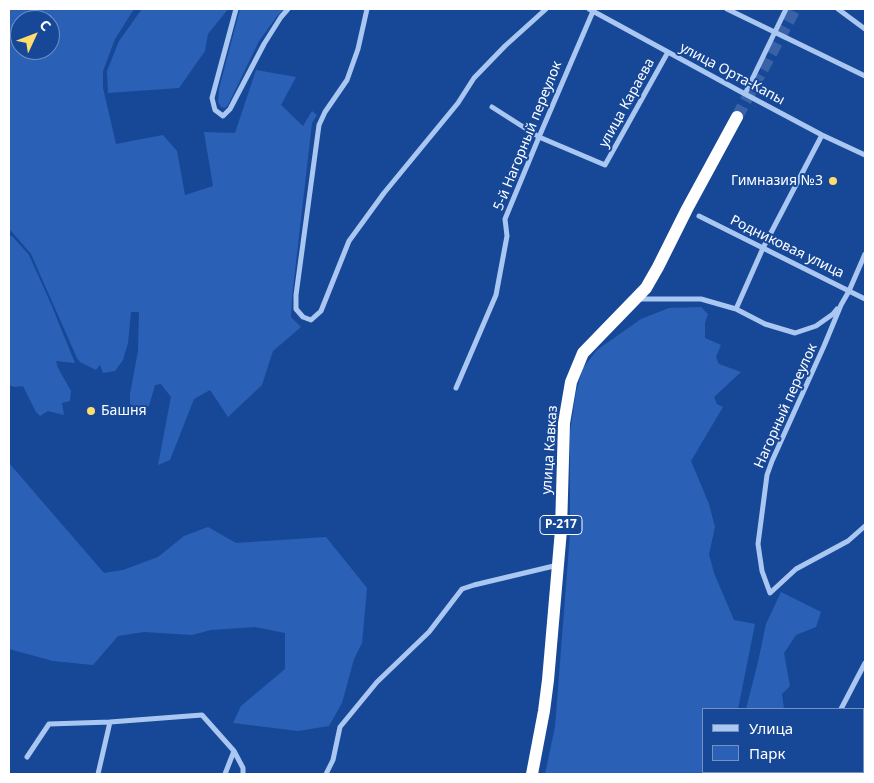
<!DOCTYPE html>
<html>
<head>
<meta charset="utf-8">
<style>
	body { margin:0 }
	#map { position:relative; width:874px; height:783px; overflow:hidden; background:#174898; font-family:"Noto Sans",sans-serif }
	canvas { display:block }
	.frame { position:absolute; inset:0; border:10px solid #fff; pointer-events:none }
	.legend { position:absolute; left:702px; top:708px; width:162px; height:65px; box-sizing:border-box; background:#174898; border:1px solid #7491c1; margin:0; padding:6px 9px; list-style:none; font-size:15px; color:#fff }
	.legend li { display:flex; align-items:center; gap:10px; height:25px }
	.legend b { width:25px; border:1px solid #7491c1 }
	.north { position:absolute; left:10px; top:10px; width:50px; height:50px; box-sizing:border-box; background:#174898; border:1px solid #7491c1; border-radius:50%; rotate:47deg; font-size:14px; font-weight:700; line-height:20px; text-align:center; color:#fff }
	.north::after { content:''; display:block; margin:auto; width:18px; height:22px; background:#ffdc6b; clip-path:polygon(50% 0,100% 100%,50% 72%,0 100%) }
</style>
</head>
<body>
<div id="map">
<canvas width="874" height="783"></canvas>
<div class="frame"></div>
<ul class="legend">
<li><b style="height:6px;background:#aac7f2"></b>Улица</li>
<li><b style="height:14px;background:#2a61b6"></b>Парк</li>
</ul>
<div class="north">С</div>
</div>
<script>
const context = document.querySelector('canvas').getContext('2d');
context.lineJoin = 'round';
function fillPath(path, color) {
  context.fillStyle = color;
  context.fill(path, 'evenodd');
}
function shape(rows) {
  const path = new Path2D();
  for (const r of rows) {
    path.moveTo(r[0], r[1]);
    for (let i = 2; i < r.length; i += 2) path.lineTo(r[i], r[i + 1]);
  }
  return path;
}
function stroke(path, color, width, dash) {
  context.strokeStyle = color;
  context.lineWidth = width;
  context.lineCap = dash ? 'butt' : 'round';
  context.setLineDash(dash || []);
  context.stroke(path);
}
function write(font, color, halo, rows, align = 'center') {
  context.font = font + ' "Noto Sans",sans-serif';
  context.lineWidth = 4;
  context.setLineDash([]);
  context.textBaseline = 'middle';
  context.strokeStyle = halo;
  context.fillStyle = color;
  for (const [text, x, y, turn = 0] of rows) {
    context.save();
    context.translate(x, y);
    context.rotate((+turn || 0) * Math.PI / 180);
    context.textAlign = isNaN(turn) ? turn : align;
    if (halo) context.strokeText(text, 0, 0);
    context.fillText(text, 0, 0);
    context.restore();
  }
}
const green = shape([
	[9,9,134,9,115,39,103,71,103,88,116,144,163,135,177,151,185,195,213,186,204,132,235,133,256,70,296,77,281,105,303,126,312,111,317,115,312,123,292,297,291,317,301,327,273,351,262,385,228,417,210,390,194,399,170,460,158,465,171,397,161,384,155,385,149,406,141,409,130,404,130,394,138,351,139,312,131,312,128,343,123,360,115,371,103,373,100,365,96,370,80,362,77,358,31,254,12,232,9,230],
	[20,20,50,20,50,50,20,50],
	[142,9,228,9,208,34,205,51,179,88,108,93,107,71,119,41],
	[240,9,284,9,278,15,259,41,228,105,225,108,221,107,218,102,219,89],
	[9,235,13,237,29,255,51,304,75,363,56,361,58,368,71,391,70,401,62,403,64,415,48,411,40,416,36,412,23,386,14,387,9,385],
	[701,307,708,314,705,323,705,338,721,345,716,357,719,364,741,372,714,397,717,404,723,407,691,461,709,504,715,527,709,554,714,573,734,620,755,624,738,709,703,709,703,772,729,772,729,774,545,774,555,727,570,534,570,432,576,392,583,368,597,350,641,319,669,308],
	[9,463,104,573,123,570,158,557,184,536,208,527,236,543,326,537,367,588,362,643,354,659,342,703,329,726,298,731,233,723,241,706,285,669,285,633,255,627,211,630,192,635,144,632,118,636,93,665,53,661,9,649],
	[781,592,821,612,816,627,796,635,784,653,790,686,782,694,784,709,746,709,758,662,766,624]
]);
const highwayTunnel = shape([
	[737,117,795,9]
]);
const street = shape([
	[236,9,212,98,215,110,223,116,230,109,264,44,281,17,288,9],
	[367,9,358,49,347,80,325,112,319,125,296,295,296,309,303,317,311,320,321,311,349,241,384,193,458,103,474,78,505,46,546,9],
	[589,9,745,94,822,135,865,155],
	[727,9,865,76],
	[838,9,865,29],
	[745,94,786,9],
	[492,107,539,137,605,165,668,52],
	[699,216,865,299],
	[865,254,849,291,841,305,824,346,772,461,767,475,758,544,762,571,770,593,796,569,848,541,865,526],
	[640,299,701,299,736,309,765,324,795,333,816,326,833,314,837,309],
	[736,309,763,248,822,135],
	[456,388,496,295,507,236,505,219,539,137,594,9],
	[841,709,865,663],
	[27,757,49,724,110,722,202,715,234,751],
	[812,772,813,774],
	[98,774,110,722],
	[225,774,234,751,243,768,243,774],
	[326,774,333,760,340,727,377,682,429,632,462,589,474,585,558,565]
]);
const highway = shape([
	[532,774,544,711,548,680,561,530,564,423,571,382,583,353,646,288,658,267,687,209,737,117]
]);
const markers = [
	[833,181,5,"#ffdc6b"],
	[91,411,5,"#ffdc6b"]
];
const shields = [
	[561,525,42]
];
const shieldNames = [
	["Р-217",561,525]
];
const streetNames = [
	["улица Орта-Капы",732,74,28],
	["улица Караева",627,103,-61],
	["5-й Нагорный переулок",528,136,-68],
	["Родниковая улица",787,247,26],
	["Нагорный переулок",786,406,-66],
	["улица Кавказ",550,450,-86]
];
const poiNames = [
	["Гимназия №3",823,181],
	["Башня",101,411,"left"]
];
fillPath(green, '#2a61b6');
stroke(highwayTunnel, '#3a63a7', 12, [12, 6]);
stroke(street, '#aac7f2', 5);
stroke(highway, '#fff', 12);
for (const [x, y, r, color] of markers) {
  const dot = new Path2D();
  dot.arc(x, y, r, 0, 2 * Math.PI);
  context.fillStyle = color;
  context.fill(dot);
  stroke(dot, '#174898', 2);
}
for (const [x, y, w] of shields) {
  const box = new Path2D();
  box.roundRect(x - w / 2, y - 9.5, w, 19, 4);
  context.fillStyle = '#174898';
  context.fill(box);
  stroke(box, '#fff', 1);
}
write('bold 12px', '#fff', null, shieldNames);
write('14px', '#fff', '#174898', streetNames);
write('14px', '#fff', '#174898', poiNames, 'right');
</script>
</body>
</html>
